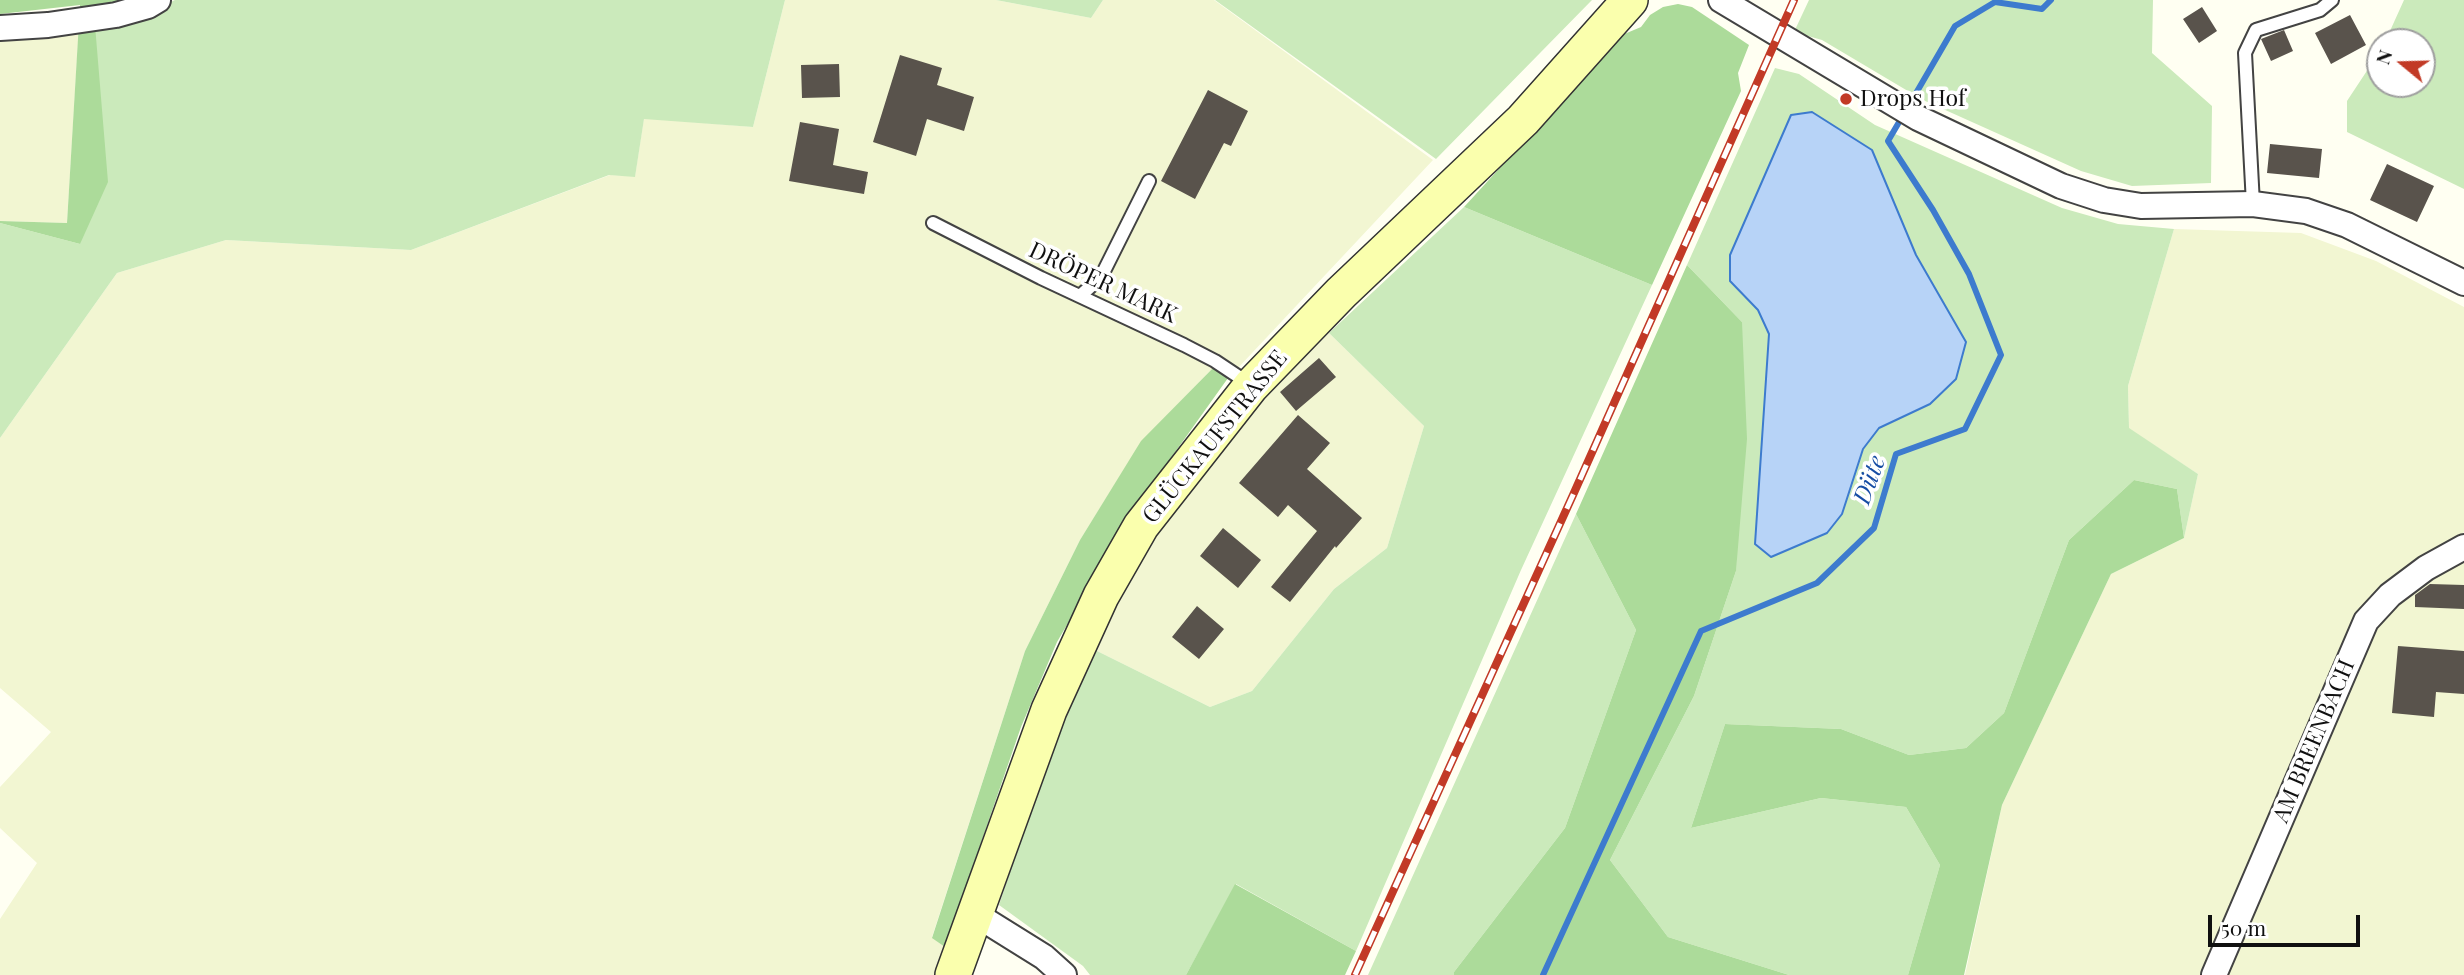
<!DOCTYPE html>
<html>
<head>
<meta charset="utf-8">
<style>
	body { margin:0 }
	#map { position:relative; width:2464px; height:975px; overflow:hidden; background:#fffff2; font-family:"Playfair Display",serif }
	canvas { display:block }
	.north { position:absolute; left:2366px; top:28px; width:70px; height:70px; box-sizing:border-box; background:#fff; border:2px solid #9f9f9f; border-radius:50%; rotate:289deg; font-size:19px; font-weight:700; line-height:28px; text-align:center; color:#101010 }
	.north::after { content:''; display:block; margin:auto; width:24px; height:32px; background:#c23a26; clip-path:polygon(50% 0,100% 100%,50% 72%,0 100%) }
	.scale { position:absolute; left:2208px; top:915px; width:152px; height:32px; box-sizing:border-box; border:4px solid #101010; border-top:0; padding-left:9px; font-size:21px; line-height:24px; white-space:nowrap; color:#101010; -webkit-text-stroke:5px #fff; paint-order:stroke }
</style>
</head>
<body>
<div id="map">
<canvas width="2464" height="975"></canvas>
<div class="north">N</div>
<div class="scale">50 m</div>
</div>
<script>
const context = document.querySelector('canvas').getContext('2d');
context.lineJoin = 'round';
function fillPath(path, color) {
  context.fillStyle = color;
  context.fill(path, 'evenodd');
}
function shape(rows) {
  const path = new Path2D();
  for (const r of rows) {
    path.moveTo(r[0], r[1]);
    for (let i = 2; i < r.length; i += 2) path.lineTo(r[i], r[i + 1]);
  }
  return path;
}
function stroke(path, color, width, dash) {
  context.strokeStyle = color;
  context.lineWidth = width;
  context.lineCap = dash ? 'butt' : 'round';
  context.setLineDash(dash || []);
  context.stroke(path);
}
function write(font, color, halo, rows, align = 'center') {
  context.font = font + ' "Playfair Display",serif';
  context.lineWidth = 7;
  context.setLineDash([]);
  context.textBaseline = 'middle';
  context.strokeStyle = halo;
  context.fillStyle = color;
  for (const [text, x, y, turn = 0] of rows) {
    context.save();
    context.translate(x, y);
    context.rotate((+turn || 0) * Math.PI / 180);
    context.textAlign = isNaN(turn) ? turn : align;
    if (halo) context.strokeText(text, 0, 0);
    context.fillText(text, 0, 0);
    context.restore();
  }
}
const farmland = shape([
	[785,0,996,0,1091,18,1103,0,1214,0,1433,160,1237,369,1214,367,1142,441,1080,540,1025,651,932,937,945,947,935,975,0,975,0,919,37,863,0,828,0,787,51,732,0,688,0,438,117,273,226,240,411,250,610,175,635,176,644,118,753,127],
	[79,26,67,223,0,221,0,31],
	[2174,229,2301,233,2376,261,2464,307,2464,532,2365,606,2206,975,1965,975,2002,805,2111,574,2184,538,2198,474,2129,429,2128,386],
	[1329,333,1424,426,1387,548,1334,589,1252,691,1210,707,1093,649,1158,527,1242,416],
	[2464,554,2464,975,2223,975,2316,759,2377,627,2409,587]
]);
const green = shape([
	[175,0,785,0,753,127,644,119,635,177,609,175,411,250,226,240,117,273,0,438,0,223,80,244,95,24,139,17],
	[996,0,1103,0,1091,18],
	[1215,0,1592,0,1436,159],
	[1809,0,2153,0,2152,53,2212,106,2211,183,2132,186,2081,171,1923,100,1822,40,1794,32],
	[2404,0,2464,0,2464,189,2347,132,2347,101,2380,51,2380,84,2422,84,2422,42,2385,42],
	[1775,68,1799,74,1875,125,2062,208,2118,224,2174,229,2128,386,2129,428,2198,474,2184,538,2177,489,2134,480,2069,540,2004,713,1966,748,1909,755,1841,729,1725,724,1691,828,1821,798,1906,807,1940,865,1908,975,1789,975,1668,937,1610,860,1694,696,1736,571,1742,322,1687,265],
	[1464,207,1652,285,1521,570,1356,951,1236,884,1186,975,1090,975,1083,966,999,905,1061,718,1093,649,1210,707,1252,691,1334,589,1387,548,1424,426,1329,333],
	[1576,514,1636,630,1565,828,1454,972,1454,975,1368,975]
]);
const forest = shape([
	[0,0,142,0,94,13,108,182,80,244,0,223,0,221,67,223,80,5,0,14],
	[1678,4,1692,7,1749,45,1738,73,1741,91,1652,285,1464,207,1622,35,1641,27,1650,15,1663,7],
	[1687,265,1742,322,1747,439,1736,571,1694,696,1610,860,1668,937,1789,975,1454,975,1454,972,1565,828,1636,630,1576,514],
	[1214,367,1228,378,1133,511,1057,642,1021,727,945,947,932,938,1025,651,1080,540,1141,441],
	[2134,480,2177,489,2184,538,2111,574,2002,805,1964,975,1908,975,1940,865,1906,807,1821,798,1691,828,1725,724,1841,729,1909,755,1966,748,2004,713,2069,540],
	[1235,884,1356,951,1345,975,1186,975]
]);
const water = shape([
	[1812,112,1872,150,1916,255,1966,342,1956,379,1930,404,1879,428,1863,449,1842,514,1827,533,1771,557,1755,544,1769,334,1758,310,1730,281,1730,255,1791,115,1812,112]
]);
const stream = shape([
	[1908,107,1955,26,1995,2,2042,9,2051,0],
	[1543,975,1701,631,1817,583,1874,528,1896,454,1965,429,2001,355,1969,274,1933,210,1888,141,1902,117]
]);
const building = shape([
	[2202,7,2217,31,2199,43,2183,19],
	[2350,15,2366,45,2331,64,2315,33],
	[2284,30,2293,51,2271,61,2261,39],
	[900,55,942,68,937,85,974,97,964,131,927,119,916,156,873,142],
	[839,64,840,97,802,98,801,65],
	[1208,90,1248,111,1231,146,1224,143,1195,199,1161,181],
	[800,122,839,129,833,165,868,172,864,194,789,181],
	[2270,144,2322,149,2319,178,2267,173],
	[2387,164,2434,186,2417,222,2370,200],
	[1319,358,1336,377,1296,411,1280,392],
	[1298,415,1330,443,1307,469,1362,518,1336,548,1335,546,1290,602,1271,587,1317,531,1288,505,1278,517,1239,483],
	[1223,528,1261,560,1238,588,1200,556],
	[2430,584,2464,585,2464,609,2415,607,2415,595],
	[1197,606,1224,629,1199,659,1172,637],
	[2398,646,2464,651,2464,694,2436,692,2434,717,2392,713]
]);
const service = shape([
	[2253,204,2245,53,2256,30,2320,10,2332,0],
	[933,223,1041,278,1184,345,1215,361,1248,383],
	[1080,296,1101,277,1149,181]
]);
const minor = shape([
	[1721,0,1918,118,2061,186,2104,200,2141,206,2253,204,2306,211,2347,225,2464,283],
	[0,28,48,25,116,15,148,6,158,0],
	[975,914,1044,957,1064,975],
	[2214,975,2366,621,2390,595,2426,568,2464,547]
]);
const secondary = shape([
	[953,975,1049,710,1101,596,1141,526,1251,386,1341,293,1523,120,1630,0]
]);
const rail = shape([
	[1355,975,1573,495,1794,0]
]);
const markers = [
	[1846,99,7,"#c23a26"]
];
const poiNames = [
	["Drops Hof",1860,99]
];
const streetNames = [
	["DRÖPER MARK",1103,283,25],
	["GLÜCKAUFSTRASSE",1215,437,-51],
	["AM BREENBACH",2314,741,-67]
];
const waterNames = [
	["Düte",1870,480,-70]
];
fillPath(farmland, '#f2f6d2');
fillPath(green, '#cbeabb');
fillPath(forest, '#acdb9a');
fillPath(water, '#b7d3f7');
stroke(water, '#3d7bce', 2);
stroke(stream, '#3d7bce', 6);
fillPath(building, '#59534c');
stroke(service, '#434343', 16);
stroke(minor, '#434343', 28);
stroke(secondary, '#323232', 38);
stroke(service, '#fff', 12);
stroke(minor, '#fff', 24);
stroke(secondary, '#faffad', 35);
stroke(rail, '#c23a26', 8);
stroke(rail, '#fff', 5, [16]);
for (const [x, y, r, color] of markers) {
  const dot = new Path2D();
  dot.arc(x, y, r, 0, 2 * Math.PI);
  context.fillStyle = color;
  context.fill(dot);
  stroke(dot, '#fff', 2.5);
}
write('23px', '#101010', '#fff', poiNames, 'left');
write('23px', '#101010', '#fff', streetNames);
write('italic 24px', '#174da4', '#fff', waterNames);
</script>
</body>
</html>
